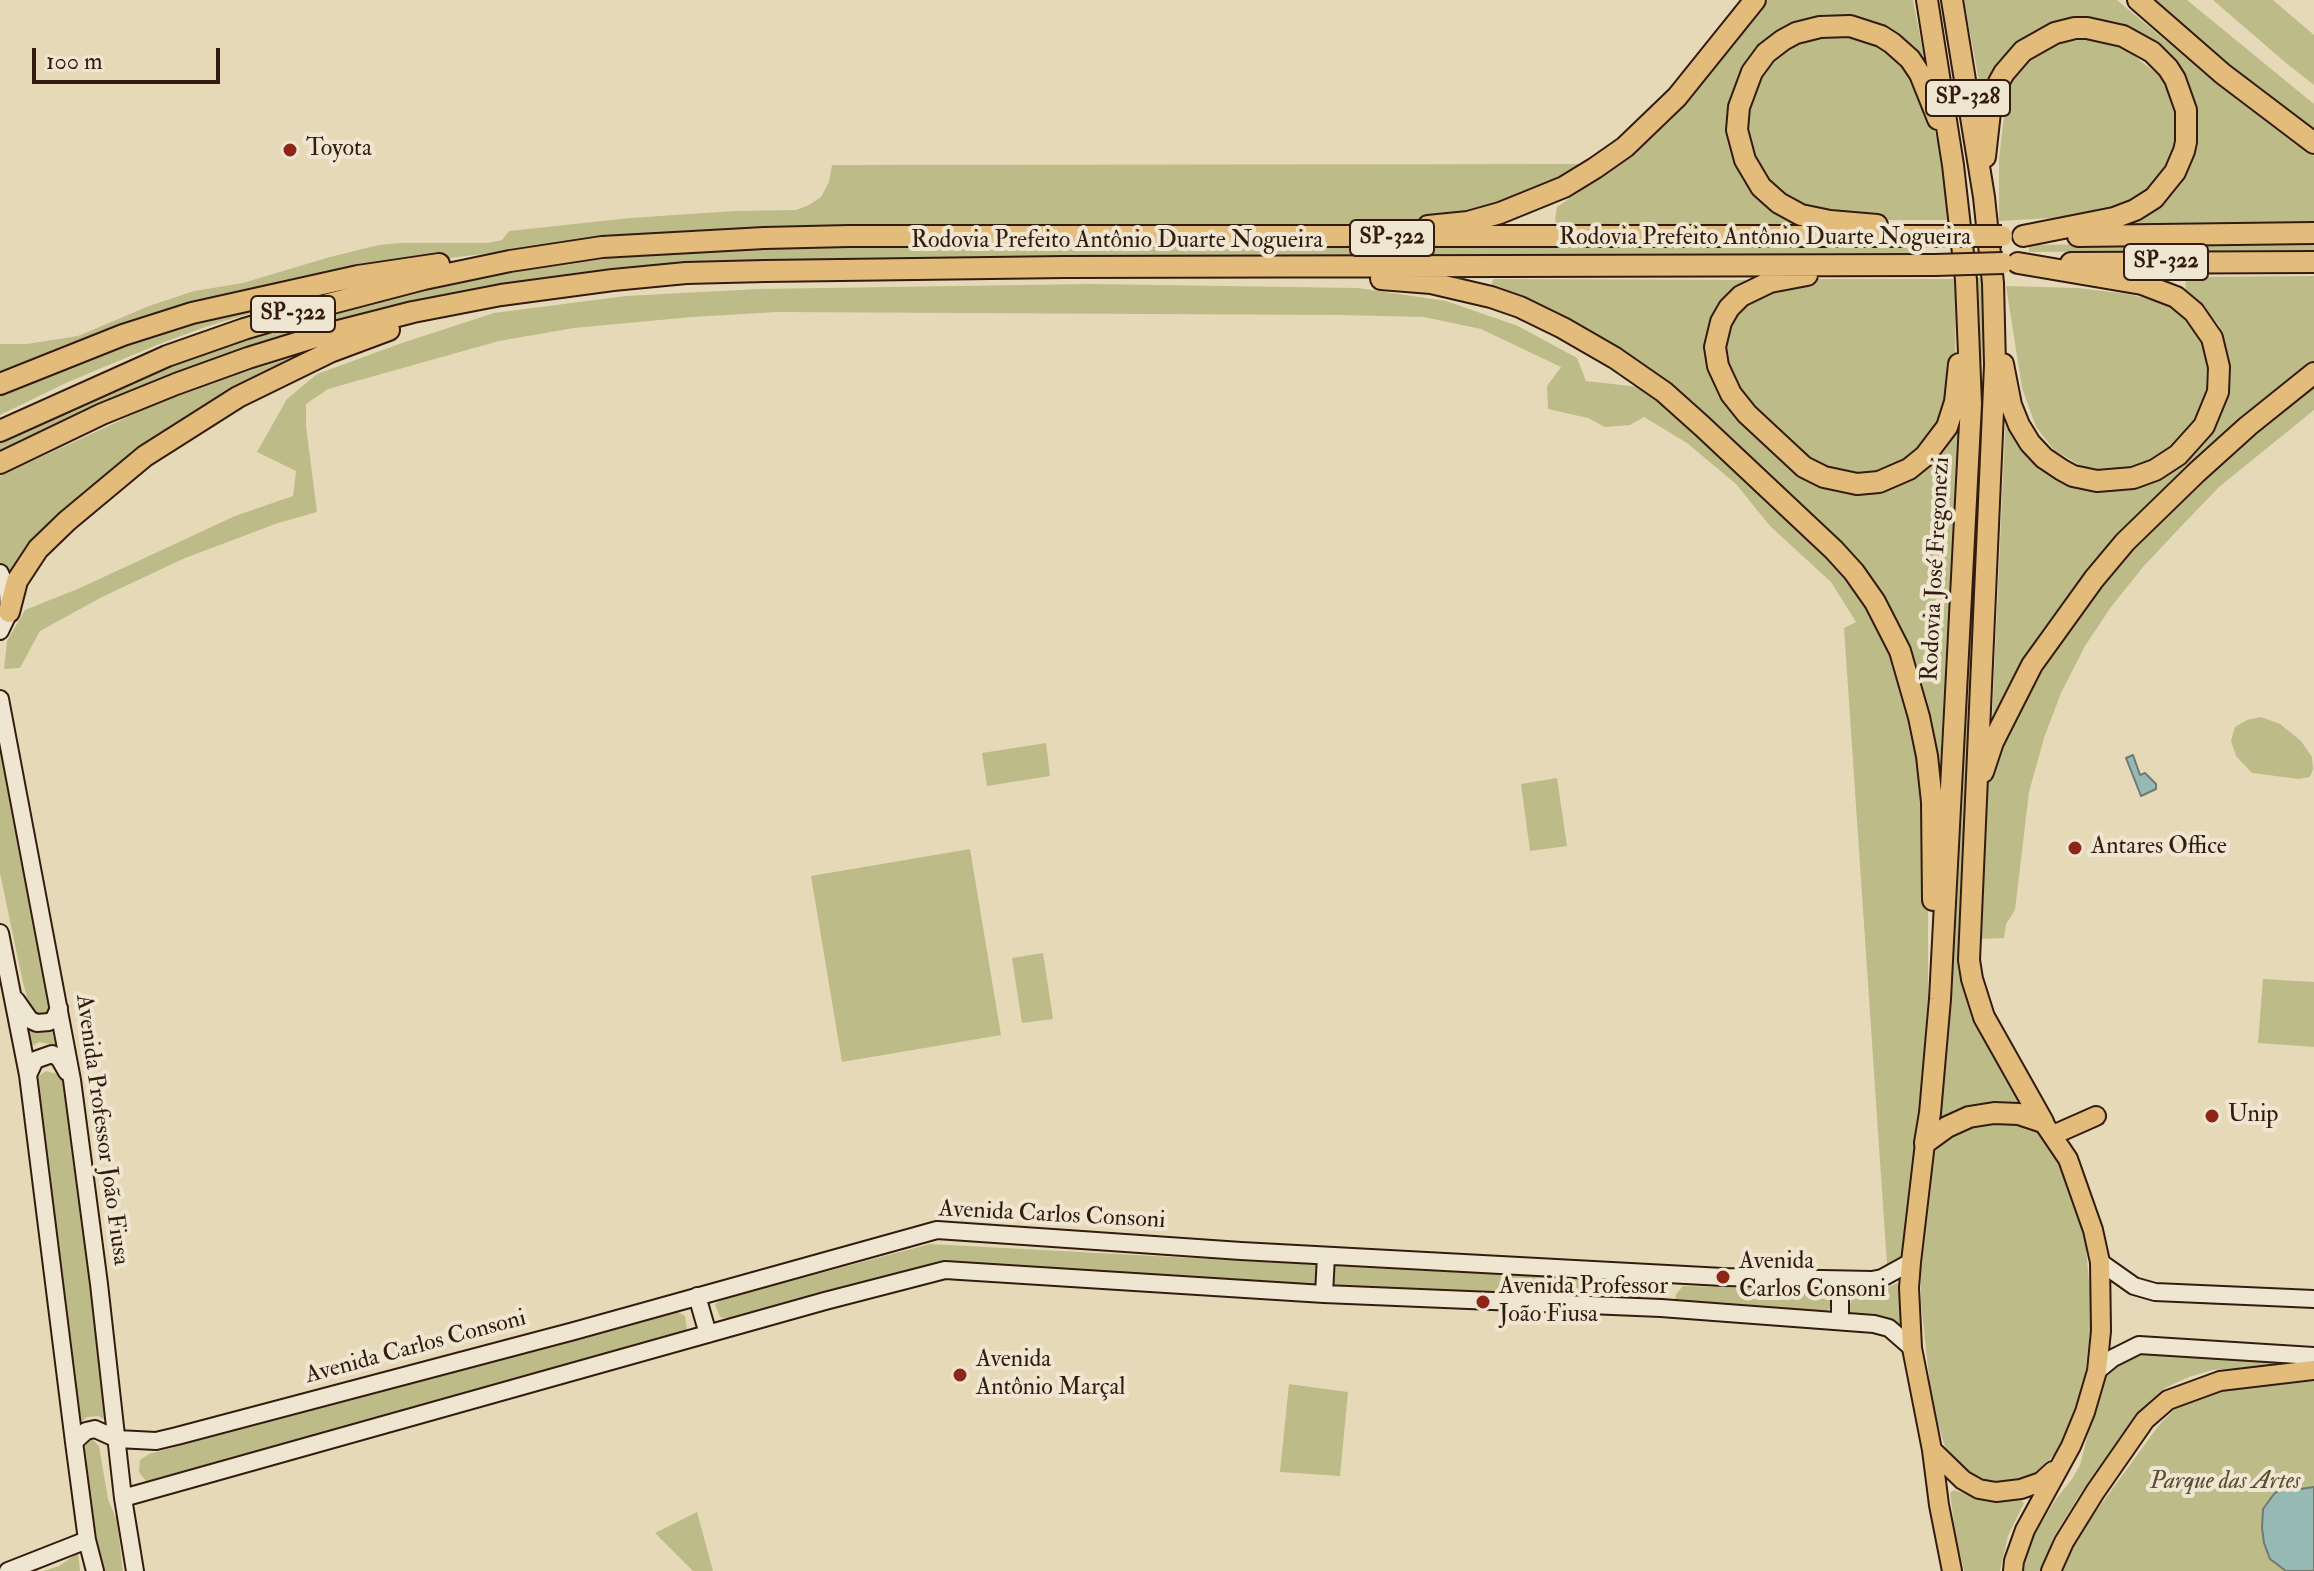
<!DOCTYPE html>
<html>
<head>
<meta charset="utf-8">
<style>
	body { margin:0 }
	#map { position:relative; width:2314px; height:1571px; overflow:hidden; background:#e6d9b8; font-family:"IM FELL Double Pica",serif }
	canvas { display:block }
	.scale { position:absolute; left:32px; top:48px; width:188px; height:36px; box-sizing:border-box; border:4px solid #331c0f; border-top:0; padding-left:10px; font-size:24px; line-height:28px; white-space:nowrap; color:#331c0f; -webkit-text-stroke:6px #efe6d1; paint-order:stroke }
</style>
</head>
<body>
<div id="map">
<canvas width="2314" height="1571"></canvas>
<div class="scale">100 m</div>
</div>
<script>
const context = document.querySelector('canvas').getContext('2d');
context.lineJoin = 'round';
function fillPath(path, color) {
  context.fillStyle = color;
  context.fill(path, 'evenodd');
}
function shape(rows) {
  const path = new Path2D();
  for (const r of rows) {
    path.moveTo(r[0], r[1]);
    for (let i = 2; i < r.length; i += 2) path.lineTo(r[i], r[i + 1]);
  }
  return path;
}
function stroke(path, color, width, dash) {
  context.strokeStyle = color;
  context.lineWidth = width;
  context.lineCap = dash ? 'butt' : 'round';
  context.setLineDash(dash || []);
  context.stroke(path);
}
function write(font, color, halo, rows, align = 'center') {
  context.font = font + ' "IM FELL Double Pica",serif';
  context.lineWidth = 8;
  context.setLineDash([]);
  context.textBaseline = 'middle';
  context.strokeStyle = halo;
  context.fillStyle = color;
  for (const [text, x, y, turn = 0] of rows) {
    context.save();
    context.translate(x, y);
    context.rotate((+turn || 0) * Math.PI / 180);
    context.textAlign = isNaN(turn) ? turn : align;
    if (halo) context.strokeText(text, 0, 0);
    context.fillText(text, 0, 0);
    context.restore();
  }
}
const green = shape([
	[1768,0,1913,0,1929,83,1870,25,1760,49,1730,140,1798,224,1794,228,1560,228,1555,220,1557,207,1621,163,1671,120,1704,76],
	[1964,0,2117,0,2213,80,2314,156,2314,223,2126,226,2122,224,2160,202,2193,111,2141,36,2111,21,2073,21,2047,30,1983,103],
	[2145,0,2187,0,2314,104,2314,138],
	[2213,0,2273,0,2314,35,2314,85,2286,63],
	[1866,34,1910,68,1929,110,1939,147,1953,220,1865,220,1805,211,1771,188,1753,161,1743,119,1757,72,1806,35],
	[2087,39,2124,48,2160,76,2176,108,2176,143,2158,181,2130,203,2085,216,1999,221,1999,159,2007,90,2026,61,2057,43],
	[1592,164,1525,198,1444,219,1402,223,1299,225,796,226,713,229,635,235,410,263,0,376,0,344,27,344,78,336,149,306,194,291,243,283,330,257,379,245,400,243,488,243,502,240,509,231,630,218,734,211,796,210,809,205,821,197,829,182,832,165],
	[2314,241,2314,250,2029,252,2029,245],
	[723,245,1626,248,1921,246,1921,253,724,263,609,269,436,297,380,310,264,342,164,377,114,398,53,425,0,452,0,438,110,385,317,314,492,273,607,255],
	[2314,276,2314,365,2111,545,2074,587,2038,636,1992,719,2006,410,2018,441,2040,470,2078,487,2110,490,2142,483,2222,403,2229,360,2219,325,2196,300,2185,291,2186,281,2193,277],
	[1985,277,1961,956,2026,1110,1993,1104,1980,1105,1966,1109,1940,1124,1975,278],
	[1494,279,1748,280,1731,293,1711,352,1787,459,1892,484,1960,412,1937,819,1891,617,1711,426,1493,290,1492,282],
	[1801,279,1956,279,1955,366,1935,435,1903,462,1884,471,1867,474,1847,473,1829,468,1793,446,1740,396,1723,353,1725,333,1739,306],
	[1090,284,1358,288,1446,301,1518,326,1577,358,1586,381,1639,387,1704,440,1851,574,1894,653,1921,762,1928,881,1928,997,1908,1258,1887,1265,1844,628,1856,622,1831,582,1770,526,1736,484,1687,443,1644,417,1630,425,1605,427,1588,418,1548,409,1547,386,1561,367,1481,329,1424,317,1341,315,777,312,692,317,574,328,499,341,328,389,306,404,306,426,317,512,278,523,185,558,102,597,40,631,20,668,4,669,7,641,25,610,80,588,235,516,293,496,296,471,257,452,287,399,317,374,402,343,494,313,626,296,758,289],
	[345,286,208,326,162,343,68,382,0,415,0,394,74,364,200,319],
	[2006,286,2078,288,2128,294,2162,302,2183,316,2201,339,2207,366,2206,396,2193,421,2170,447,2144,466,2104,471,2086,469,2054,450,2036,427,2022,388],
	[315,350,249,384,10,578,0,562,0,476,156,404,248,371],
	[2314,378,2314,410,2219,487,2173,535,2143,567,2111,607,2085,646,2061,693,2044,738,2029,792,2015,910,2006,924,2004,938,1977,939,1982,789,2034,678,2129,542],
	[2261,717,2280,724,2301,741,2312,757,2313,769,2310,777,2299,779,2252,773,2236,756,2231,741,2235,727,2247,720],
	[0,731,54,1008,44,1018,31,1012,23,983,0,873],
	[1046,743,1050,776,987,786,982,753],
	[1557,778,1567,846,1530,851,1521,784],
	[970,849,1001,1035,842,1062,811,876],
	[1043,953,1053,1019,1022,1023,1012,958],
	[2263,979,2314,982,2314,1047,2258,1043],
	[27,1027,40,1033,52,1028,55,1045,39,1042,30,1047],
	[46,1071,57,1074,66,1085,106,1420,98,1416,87,1417,80,1423,33,1080],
	[2009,1120,2032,1127,2046,1139,2066,1173,2081,1221,2086,1246,2092,1316,2085,1376,2080,1396,2074,1417,2057,1451,2041,1469,2025,1478,2017,1481,1997,1482,1986,1480,1963,1469,1947,1453,1932,1405,1921,1303,1921,1268,1925,1210,1930,1164,1935,1152,1942,1142,1964,1126],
	[930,1244,1639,1282,1643,1291,1641,1299,1630,1307,941,1265,732,1320,720,1317,715,1304,723,1299],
	[1902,1281,1901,1328,1873,1316,1852,1315,1848,1307,1853,1298,1869,1296],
	[1683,1286,1831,1290,1833,1303,1827,1312,1681,1306,1675,1301,1676,1294],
	[678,1312,685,1316,687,1329,675,1337,146,1481,139,1472,140,1460,149,1454],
	[2150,1353,2291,1361,2292,1364,2212,1370,2189,1377,2165,1388,2141,1409,2080,1494,2053,1538,2043,1571,2024,1571,2025,1560,2035,1534,2056,1499,2072,1479,2080,1465,2098,1395,2107,1376,2129,1358],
	[2314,1381,2314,1571,2059,1571,2075,1540,2159,1425,2178,1406,2190,1399,2215,1391],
	[1289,1384,1348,1392,1340,1476,1280,1472],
	[93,1440,99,1446,108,1499,117,1521,123,1571,102,1571,98,1546,91,1531,79,1445,84,1441],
	[1954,1490,1991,1502,2021,1500,2024,1503,2008,1536,2000,1571,1964,1571,1955,1531,1950,1493],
	[697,1512,713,1571,693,1571,655,1533],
	[78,1553,80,1571,44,1571,59,1566]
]);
const water = shape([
	[2133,755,2140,775,2145,773,2156,784,2156,789,2141,796,2126,758,2133,755],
	[2288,1484,2300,1489,2314,1487,2314,1571,2286,1571,2270,1559,2264,1543,2262,1528,2263,1509,2274,1494,2288,1484]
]);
const secondary = shape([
	[0,573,8,592,9,612,0,631],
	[0,699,72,1080,99,1284,123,1498,135,1571],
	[0,933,28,1075,74,1442,87,1540,95,1571],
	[16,1000,30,1020,37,1023,49,1022,54,1019,59,1008],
	[28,1075,35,1060,52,1054,59,1058,67,1072],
	[2100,1262,2134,1286,2155,1292,2314,1299],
	[1324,1294,1326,1256],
	[697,1296,708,1334],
	[1840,1321,1840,1281],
	[2097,1371,2113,1358,2139,1345,2314,1356],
	[74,1442,86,1431,95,1429,117,1439,156,1441,177,1436,574,1331,937,1230,1241,1251,1723,1277,1872,1280,1882,1278,1911,1262],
	[123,1498,825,1301,945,1270,1324,1294,1661,1308,1874,1324,1889,1328,1912,1348],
	[8,1571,87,1540]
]);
const primary = shape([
	[2053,1135,2096,1116],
	[1925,1143,1911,1262,1909,1288,1912,1348,1932,1450,1939,1505,1952,1571],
	[1932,1450,1963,1480,1979,1489,1996,1492,2021,1489,2041,1482,2053,1471],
	[2013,1571,2014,1561,2025,1530,2071,1446,2085,1412,2097,1371,2101,1331,2100,1262,2093,1230,2068,1159,2043,1122],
	[2051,1571,2064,1542,2095,1492,2145,1420,2168,1400,2220,1381,2314,1370]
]);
const highway = shape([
	[1952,0,1984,197,1993,283,1995,365,1969,960,1972,979,1984,1017,2043,1122],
	[2138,0,2223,74,2314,143],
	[1985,157,1990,112,1999,82,2004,73,2023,51,2055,33,2075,28,2087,28,2123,36,2152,52,2168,68,2175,79,2186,110,2186,142,2184,151,2175,172,2154,198,2135,210,2114,218,2023,236],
	[1877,225,1830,221,1801,215,1779,203,1761,187,1745,160,1737,130,1739,107,1752,72,1766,53,1783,40,1796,33,1820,27,1850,26,1881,36,1892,43,1910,59,1920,74,1938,119],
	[1428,226,1468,222,1500,213,1564,187,1595,168,1625,147,1677,97,1755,0],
	[2078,236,2314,233],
	[2071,263,2314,262],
	[1807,275,1770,282,1741,296,1729,308,1721,322,1715,347,1718,366,1731,394,1747,414,1804,467,1824,477,1857,484,1879,482,1909,469,1925,456,1947,427,1955,402,1959,364],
	[1381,279,1431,283,1491,297,1520,307,1563,328,1615,358,1664,392,1702,426,1834,550,1854,572,1875,602,1900,651,1919,717,1927,756,1932,802,1933,900],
	[2003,364,2011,405,2019,425,2030,443,2044,458,2062,470,2073,476,2097,481,2133,478,2155,470,2178,455,2204,426,2218,392,2219,367,2212,338,2194,312,2176,297,2142,284,2018,263],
	[0,384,123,335,192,313,358,276,439,264],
	[0,431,167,356,244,329,321,306,424,279,510,261,602,247,764,238,849,236,1936,236],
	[0,463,102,414,176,384,248,358,319,336,413,312,501,295,613,280,686,273,765,271,1065,267,1935,265],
	[9,612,17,581,38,549,67,521,145,456,238,397,330,352,389,330],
	[1983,772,1993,742,2032,665,2094,579,2125,542,2197,472,2248,426,2314,373],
	[1925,1143,1930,1113,1940,999,1971,404,1966,280,1953,165,1927,0],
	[1925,1143,1947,1127,1969,1117,1994,1113,2019,1114,2043,1122]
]);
const highwayBridge = shape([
	[1936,236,2002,236],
	[1935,265,2003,263]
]);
const markers = [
	[290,150,8,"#8f2418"],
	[2075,848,8,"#8f2418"],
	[2212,1116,8,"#8f2418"],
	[1723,1277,8,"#8f2418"],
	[1483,1302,8,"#8f2418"],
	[960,1375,8,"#8f2418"]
];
const shields = [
	[1968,98,84],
	[1392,238,84],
	[2166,262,84],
	[293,314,84]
];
const shieldNames = [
	["SP-328",1968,98],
	["SP-322",1392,238],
	["SP-322",2166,262],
	["SP-322",293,314]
];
const poiNames = [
	["Toyota",306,150],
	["Antares Office",2091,848],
	["Unip",2228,1116],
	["Avenida",1739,1263],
	["Carlos Consoni",1739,1291],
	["Avenida Professor",1499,1288],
	["João Fiusa",1499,1316],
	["Avenida",976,1361],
	["Antônio Marçal",976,1389]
];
const streetNames = [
	["Rodovia Prefeito Antônio Duarte Nogueira",1765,239],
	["Rodovia Prefeito Antônio Duarte Nogueira",1117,242],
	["Rodovia José Fregonezi",1937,569,-87],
	["Avenida Professor João Fiusa",101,1130,82],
	["Avenida Carlos Consoni",1052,1216,3],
	["Avenida Carlos Consoni",416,1348,-15]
];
const parkNames = [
	["Parque das Artes",2225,1483]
];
fillPath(green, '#bdbc89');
fillPath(water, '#97b9b5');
stroke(water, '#6f7a73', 2);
stroke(secondary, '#331c0f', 20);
stroke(primary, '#331c0f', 22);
stroke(highway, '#331c0f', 24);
stroke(secondary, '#efe6d1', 16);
stroke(primary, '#e3bc7c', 18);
stroke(highway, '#e3bc7c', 20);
stroke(highwayBridge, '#331c0f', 24, []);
stroke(highwayBridge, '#e3bc7c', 20);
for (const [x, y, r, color] of markers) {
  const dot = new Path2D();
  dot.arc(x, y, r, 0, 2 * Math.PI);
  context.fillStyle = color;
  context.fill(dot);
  stroke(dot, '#efe6d1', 3);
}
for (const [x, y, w] of shields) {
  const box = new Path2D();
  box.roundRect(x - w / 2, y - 18, w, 36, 6);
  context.fillStyle = '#efe6d1';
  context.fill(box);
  stroke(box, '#331c0f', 2);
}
write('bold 22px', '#331c0f', null, shieldNames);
write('24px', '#331c0f', '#efe6d1', poiNames, 'left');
write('24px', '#331c0f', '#efe6d1', streetNames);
write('italic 24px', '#5c4c34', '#efe6d1', parkNames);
</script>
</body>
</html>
